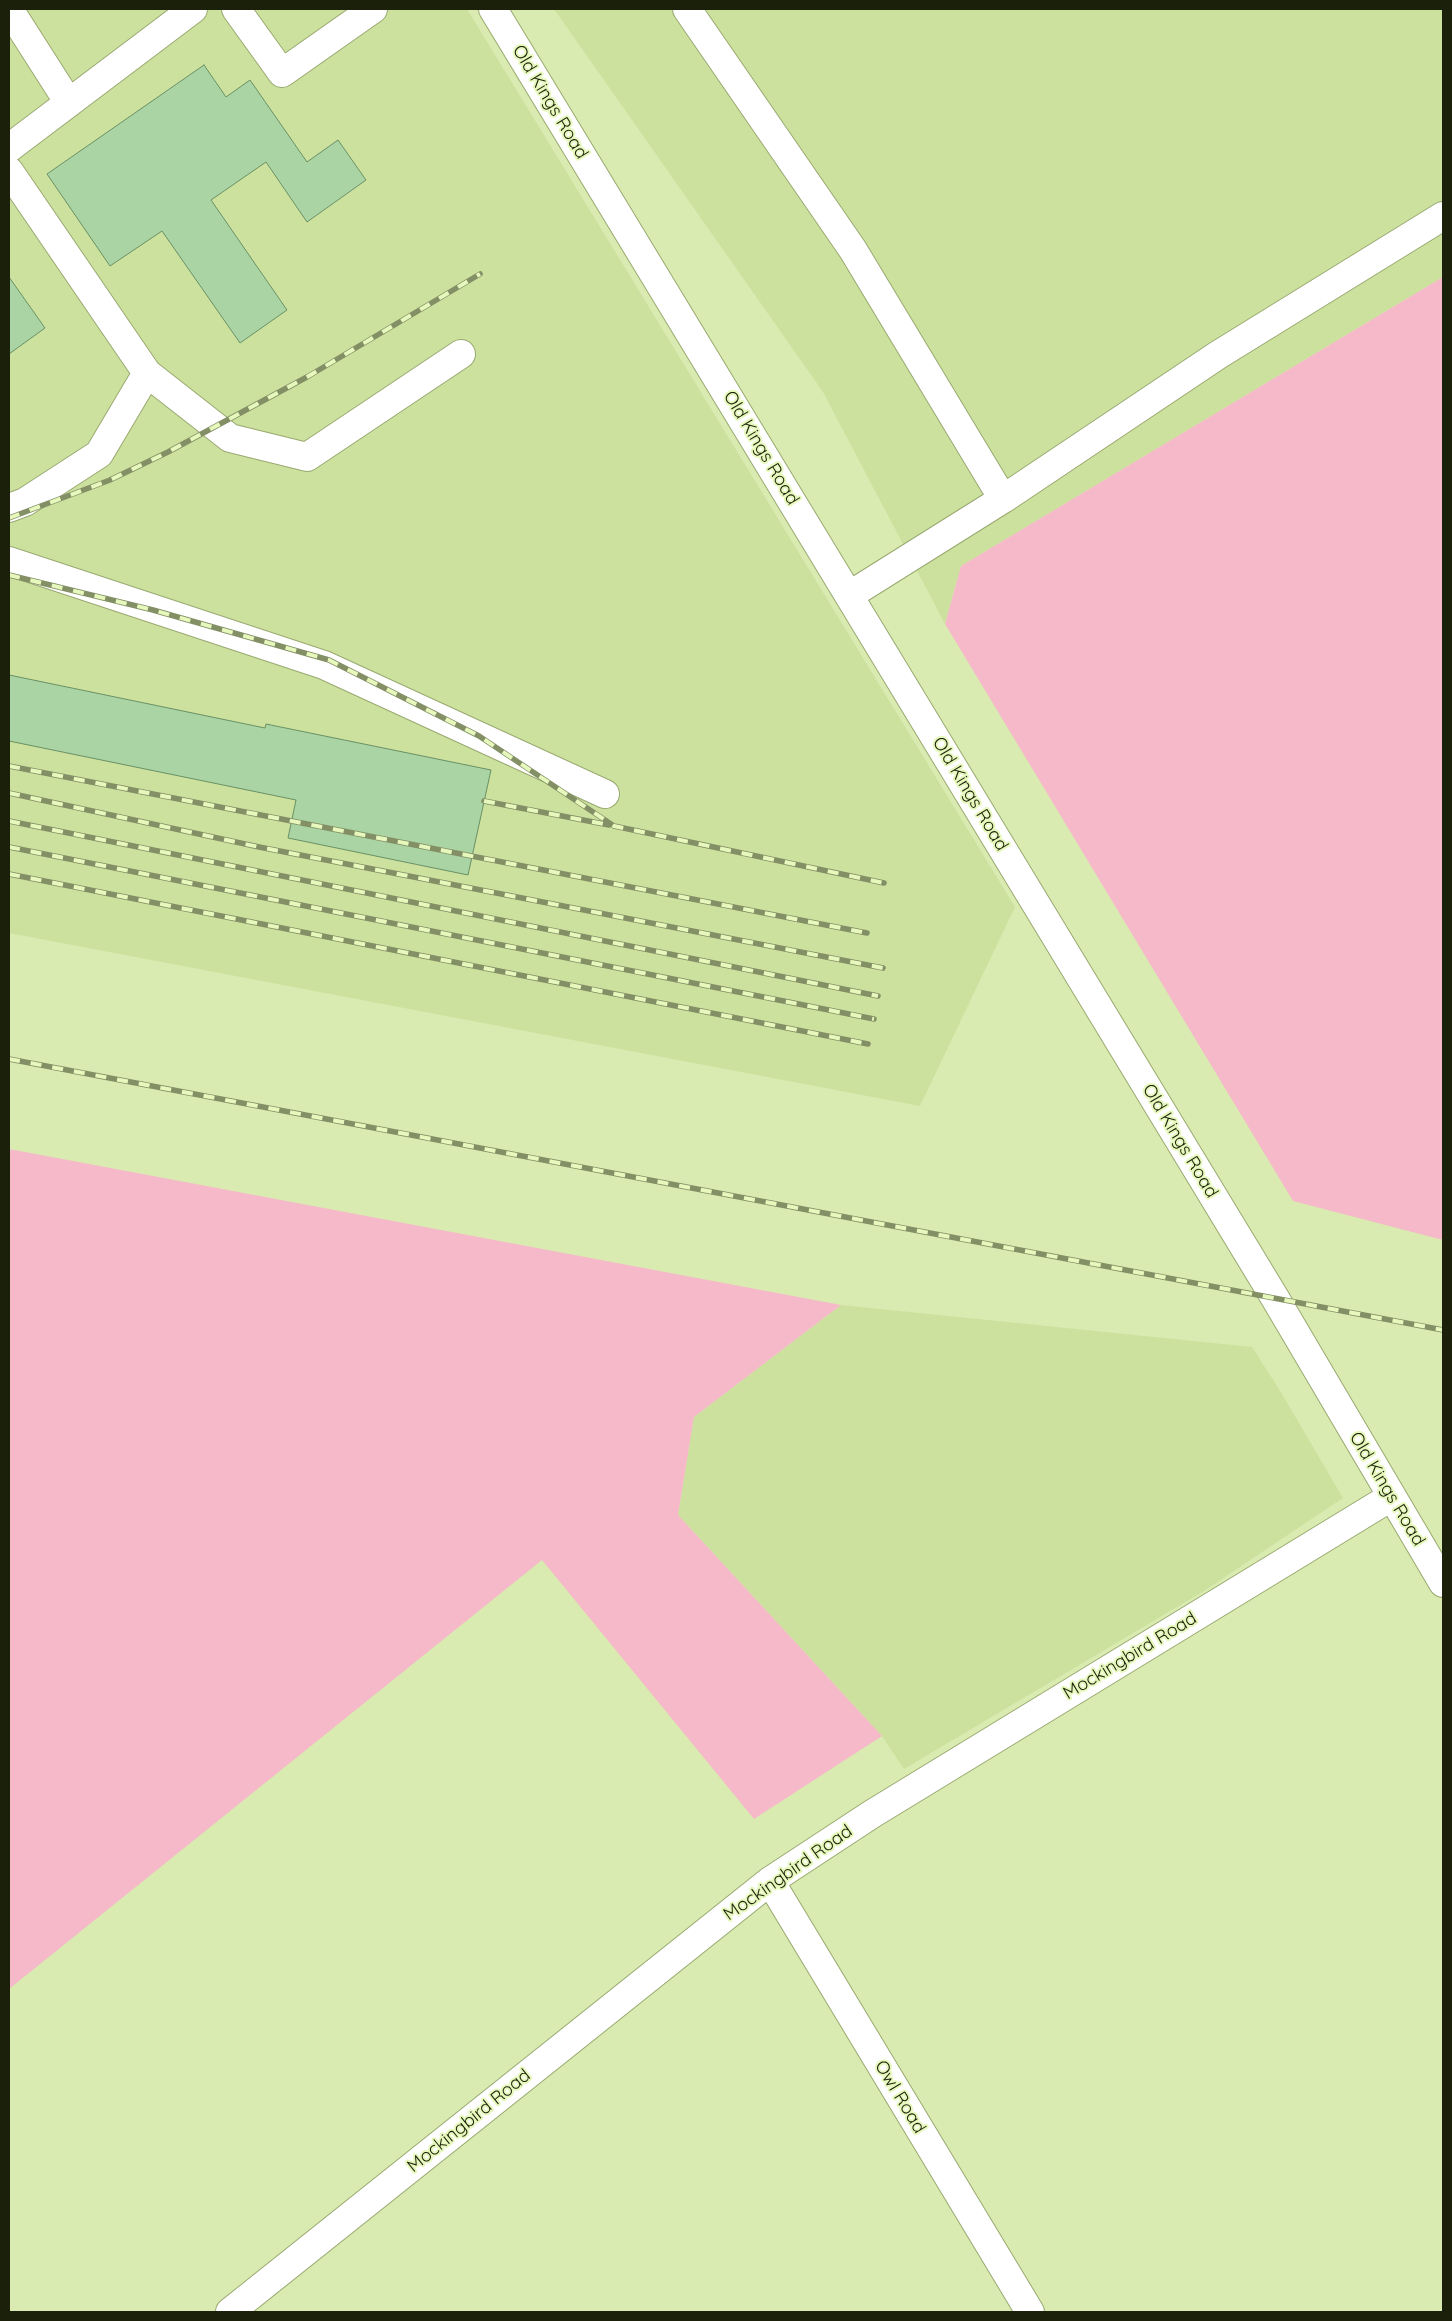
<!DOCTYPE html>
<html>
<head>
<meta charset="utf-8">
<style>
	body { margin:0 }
	#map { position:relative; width:1452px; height:2321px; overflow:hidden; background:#d9ebb0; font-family:Quicksand,sans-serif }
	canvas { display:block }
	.frame { position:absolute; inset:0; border:10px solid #1a2009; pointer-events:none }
</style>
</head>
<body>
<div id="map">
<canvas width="1452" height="2321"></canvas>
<div class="frame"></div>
</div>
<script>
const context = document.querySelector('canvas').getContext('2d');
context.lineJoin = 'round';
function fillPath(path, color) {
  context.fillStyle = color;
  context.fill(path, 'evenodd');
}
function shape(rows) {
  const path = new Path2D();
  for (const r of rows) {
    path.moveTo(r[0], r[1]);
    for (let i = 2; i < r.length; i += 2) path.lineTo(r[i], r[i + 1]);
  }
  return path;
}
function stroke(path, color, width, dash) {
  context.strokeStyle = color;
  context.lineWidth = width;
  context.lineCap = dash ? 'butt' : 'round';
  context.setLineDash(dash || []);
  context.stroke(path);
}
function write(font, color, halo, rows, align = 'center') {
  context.font = font + ' Quicksand,sans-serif';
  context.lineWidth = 4;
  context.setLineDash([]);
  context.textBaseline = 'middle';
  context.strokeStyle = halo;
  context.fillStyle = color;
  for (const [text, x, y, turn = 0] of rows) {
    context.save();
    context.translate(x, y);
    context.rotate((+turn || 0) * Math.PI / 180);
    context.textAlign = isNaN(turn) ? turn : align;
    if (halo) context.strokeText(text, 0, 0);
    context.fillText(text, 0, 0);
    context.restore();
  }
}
const built = shape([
	[9,9,467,9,1015,907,920,1106,9,933],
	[554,9,1443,9,1443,277,961,566,945,624,823,392],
	[841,1305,1252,1347,1279,1389,1343,1498,1204,1591,904,1769,882,1736,678,1515,694,1417]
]);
const green = shape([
	[1443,277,1443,1240,1293,1201,945,624,961,566],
	[9,1149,841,1305,694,1417,678,1515,882,1736,754,1819,542,1560,9,1989]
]);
const building = shape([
	[204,65,226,97,250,80,307,162,338,140,366,180,307,222,266,162,211,200,287,310,240,343,162,231,110,266,47,174,204,65],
	[9,277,45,328,9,354,9,277],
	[9,675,265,728,266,724,491,770,468,875,288,838,296,800,9,741,9,675]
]);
const minor = shape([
	[9,9,69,103],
	[236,9,282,73,373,9],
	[493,9,1275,1298,1443,1583],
	[687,9,853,250,1003,499],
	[9,148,193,9],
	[9,171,147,373,99,454,25,502,9,508],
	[147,373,230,438,307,457,461,354],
	[9,561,324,665,605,794],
	[850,595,1003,499,1218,355,1443,216],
	[770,1881,1030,2312],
	[230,2312,770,1881,872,1814,1391,1497]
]);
const rail = shape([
	[9,518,110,480,168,452,307,377,480,274],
	[9,575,153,610,329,660,479,736,614,826,884,883],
	[9,766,867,933],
	[9,793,259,847,883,968],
	[484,801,609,825],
	[9,821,878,996],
	[9,847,874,1019],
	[9,874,868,1044],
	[9,1059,1443,1330]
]);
const streetNames = [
	["Old Kings Road",550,102,59],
	["Old Kings Road",761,448,59],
	["Old Kings Road",970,794,59],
	["Old Kings Road",1180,1141,59],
	["Old Kings Road",1387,1489,59],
	["Mockingbird Road",1130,1656,-31],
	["Mockingbird Road",788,1873,-35],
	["Owl Road",900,2097,59],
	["Mockingbird Road",469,2121,-39]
];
fillPath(built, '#cde19f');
fillPath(green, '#f5b9c9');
fillPath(building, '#aad4a4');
stroke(building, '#6a9164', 1);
stroke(minor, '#99a971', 30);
stroke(minor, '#fff', 28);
stroke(rail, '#838f65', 5.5);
stroke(rail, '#e7f8bd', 4, [11]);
write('18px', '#1a2009', '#e7f8bd', streetNames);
</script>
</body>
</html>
